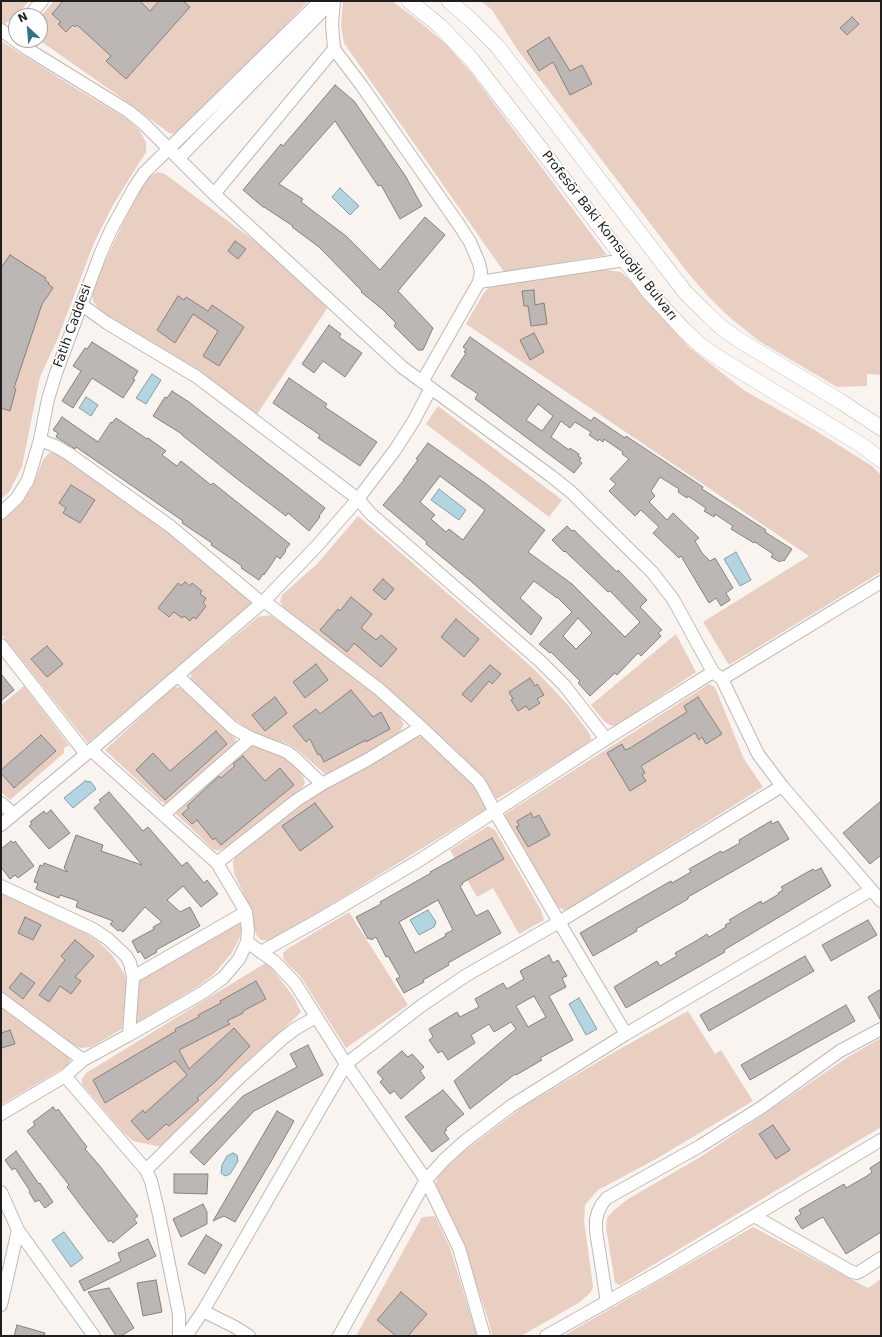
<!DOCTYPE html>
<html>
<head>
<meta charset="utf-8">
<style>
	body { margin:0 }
	#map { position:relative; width:882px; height:1337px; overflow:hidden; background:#faf4f1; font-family:"DejaVu Sans",sans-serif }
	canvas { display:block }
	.frame { position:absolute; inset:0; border:2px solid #201e1d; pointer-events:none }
	.north { position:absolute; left:8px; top:8px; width:40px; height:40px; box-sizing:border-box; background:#fff; border:1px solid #a6a5a5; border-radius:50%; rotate:334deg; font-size:11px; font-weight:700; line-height:16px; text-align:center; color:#201e1d }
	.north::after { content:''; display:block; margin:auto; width:14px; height:18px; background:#327286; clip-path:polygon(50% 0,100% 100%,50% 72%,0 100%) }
</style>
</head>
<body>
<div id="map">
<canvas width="882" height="1337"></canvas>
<div class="frame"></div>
<div class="north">N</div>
</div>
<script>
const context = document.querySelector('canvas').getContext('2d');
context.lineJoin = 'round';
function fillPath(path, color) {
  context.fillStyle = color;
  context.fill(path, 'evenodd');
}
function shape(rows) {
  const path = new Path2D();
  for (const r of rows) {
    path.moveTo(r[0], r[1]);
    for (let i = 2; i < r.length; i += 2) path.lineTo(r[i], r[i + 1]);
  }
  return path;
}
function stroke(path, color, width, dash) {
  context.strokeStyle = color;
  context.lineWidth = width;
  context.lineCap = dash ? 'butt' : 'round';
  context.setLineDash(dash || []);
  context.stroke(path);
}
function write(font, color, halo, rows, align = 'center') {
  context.font = font + ' "DejaVu Sans",sans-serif';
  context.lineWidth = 3;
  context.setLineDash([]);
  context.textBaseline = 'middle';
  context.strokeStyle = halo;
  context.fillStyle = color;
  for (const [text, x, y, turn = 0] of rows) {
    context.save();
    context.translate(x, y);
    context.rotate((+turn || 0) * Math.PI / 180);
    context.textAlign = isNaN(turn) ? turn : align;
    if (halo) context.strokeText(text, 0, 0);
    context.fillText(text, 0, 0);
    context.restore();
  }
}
const green = shape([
	[1,1,29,1,14,18,4,24,1,21],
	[54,1,308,1,188,130,176,134,169,133,116,94,39,40,40,17],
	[343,1,392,1,415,18,446,44,472,74,607,255,504,272,344,43,341,26],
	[481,1,881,1,881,375,867,374,867,386,837,387,759,341,728,316,707,295,688,273,517,49,492,10],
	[1,41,72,86,127,119,139,130,146,142,146,152,113,205,94,243,58,338,40,377,22,467,9,492,1,499],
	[158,172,165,174,268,251,328,307,256,416,212,381,173,355,110,318,98,308,93,301,92,293,98,277,130,208,149,176],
	[599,269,621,272,630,280,689,347,745,391,813,429,872,466,881,475,881,572,729,665,703,622,809,556,466,324,483,294,488,288,508,283],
	[438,406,562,500,549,517,426,424],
	[50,452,58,454,67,459,160,525,200,557,252,603,88,743,1,634,1,520,20,503,32,487,43,460],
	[358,516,489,629,535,670,568,705,590,734,591,740,576,751,497,799,477,771,449,744,379,683,283,607,280,602,282,595,317,564],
	[270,615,315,647,376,694,398,715,404,724,399,733,389,742,330,774,325,774,300,752,288,744,263,737,246,728,231,717,191,681,191,673,258,617],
	[676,634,696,672,616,726,609,725,603,720,591,705],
	[709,684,715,687,744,759,763,787,570,908,564,910,558,907,506,820,505,814],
	[24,686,69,745,64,748,64,753,10,800,1,792,1,705],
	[175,687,180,688,187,693,229,728,237,742,175,799,166,804,160,801,105,750,169,691],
	[427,736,467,777,479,791,486,809,322,910,268,941,261,940,257,936,254,929,251,910,234,873,233,862,236,855,332,782,418,737],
	[250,744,281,755,297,767,303,776,305,783,302,788,225,848,218,851,213,849,174,812],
	[488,826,495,830,541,910,544,920,519,934,493,888,477,897,450,850],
	[1,893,87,934,100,943,112,955,124,973,127,982,122,1029,91,1047,81,1048,72,1045,1,992],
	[349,912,408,1005,346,1048,301,977,284,960,283,953,287,949],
	[235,921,239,923,241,926,242,931,239,939,231,954,214,974,197,987,142,1020,137,1022,136,1017,137,985,140,979],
	[267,962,293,996,301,1012,161,1147,133,1141,123,1132,82,1084,82,1079,86,1073],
	[1,1008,69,1056,70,1061,67,1066,1,1105],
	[688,1011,715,1054,721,1050,753,1101,656,1159,598,1190,585,1205,584,1221,593,1286,591,1292,580,1302,521,1336,492,1336,488,1319,460,1236,435,1185,439,1175,463,1152,524,1106,616,1051],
	[881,1038,881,1127,620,1285,615,1283,606,1227,607,1218,614,1210,628,1199,702,1156,851,1055],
	[435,1216,450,1248,477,1336,356,1336,422,1217],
	[753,1227,868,1288,881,1279,881,1336,563,1336]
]);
const water = shape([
	[340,188,359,206,350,215,332,197,340,188],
	[152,374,161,380,146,404,136,398,152,374],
	[86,397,98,405,91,416,79,408,86,397],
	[439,489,466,510,459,520,431,500,439,489],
	[736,552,751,580,740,586,724,559,736,552],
	[85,781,91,782,96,789,73,808,64,798,85,781],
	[428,910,436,922,434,927,419,935,410,920,428,910],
	[579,998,597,1029,586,1035,569,1004,579,998],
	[233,1153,237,1155,238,1161,230,1174,225,1176,221,1173,222,1165,227,1156,233,1153],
	[64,1232,83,1258,71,1267,52,1240,64,1232]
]);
const building = shape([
	[63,1,140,1,150,11,159,1,183,1,190,7,126,79,106,61,111,56,77,25,75,27,73,25,66,32,58,24,61,22,52,14,63,1],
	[852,17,859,24,847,35,840,28,852,17],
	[549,37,570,71,582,65,592,84,570,95,553,62,539,71,527,51,549,37],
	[335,85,354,101,406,177,422,206,400,219,381,185,378,186,335,121,279,184,303,199,301,202,346,236,380,270,425,217,445,235,398,291,433,328,423,350,418,350,394,326,396,323,382,309,361,292,362,291,319,247,292,227,293,226,264,207,263,207,243,190,281,144,283,146,335,85],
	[235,241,246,249,238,259,228,251,235,241],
	[10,255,46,278,45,280,49,283,48,284,53,288,42,304,14,388,16,389,10,411,1,408,1,268,10,255],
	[534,290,535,305,544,303,547,324,531,326,528,306,524,306,522,291,534,290],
	[178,296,184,300,186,297,208,311,212,305,244,327,219,366,203,356,218,331,193,314,175,343,157,330,178,296],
	[329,325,341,334,339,337,362,353,345,377,323,361,314,373,302,364,329,325],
	[534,333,544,352,530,360,520,340,534,333],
	[470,337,591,421,594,417,625,438,626,436,703,487,702,489,766,530,765,532,792,549,784,561,782,560,780,562,771,557,773,554,755,542,754,543,731,529,733,526,715,514,714,517,704,511,706,508,688,496,687,498,678,492,679,489,660,477,651,491,655,496,649,502,667,520,673,513,699,538,695,541,702,553,710,561,715,558,733,588,726,593,730,600,721,606,716,598,709,603,681,556,679,558,653,533,659,527,641,510,635,516,609,491,616,484,610,479,629,459,622,454,623,452,604,439,603,442,599,439,598,441,589,435,591,432,575,422,570,428,561,421,551,437,569,450,570,448,579,454,578,456,581,458,579,461,582,463,574,473,475,399,478,394,451,376,466,353,464,352,466,349,463,347,470,337],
	[538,404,553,416,542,431,526,420,538,404],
	[92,342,138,371,133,379,135,380,123,398,92,378,73,408,62,401,81,371,73,366,85,348,87,349,92,342],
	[289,378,327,404,325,407,377,442,360,466,318,438,320,435,273,403,289,378],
	[172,391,189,402,325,508,319,516,320,517,309,531,288,513,286,516,236,478,182,435,182,434,153,416,165,397,167,398,172,391],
	[62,417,98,442,111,422,112,423,116,418,147,439,148,438,166,451,162,455,177,466,181,461,211,485,213,483,290,544,285,550,286,551,280,559,277,556,264,575,263,574,259,580,241,568,242,566,211,545,212,543,182,523,183,521,76,447,75,449,56,437,58,433,53,430,62,417],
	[428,443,485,483,545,530,528,552,572,584,625,637,640,622,610,591,608,592,565,551,564,552,552,540,567,526,572,531,574,530,617,572,618,570,647,600,640,607,662,630,658,633,661,636,641,656,638,653,617,675,615,673,590,696,578,683,580,681,551,652,550,653,539,644,572,612,557,597,557,598,534,581,520,598,542,618,531,635,472,582,426,544,427,542,383,505,404,480,403,480,418,460,416,459,428,443],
	[440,476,485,510,463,540,449,529,446,532,431,519,435,515,420,502,440,476],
	[578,618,592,633,576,649,563,636,578,618],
	[71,485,95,500,80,523,63,513,66,508,59,503,71,485],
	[383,579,394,589,385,600,373,590,383,579],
	[185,582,190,586,192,583,202,591,200,594,206,598,203,603,206,606,196,619,193,617,190,621,184,616,182,618,174,612,169,617,158,608,178,583,181,586,185,582],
	[351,597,372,614,361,628,376,640,381,635,397,649,381,667,354,643,347,652,320,630,338,609,340,611,351,597],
	[456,619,479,639,464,657,441,637,456,619],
	[47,646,63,664,47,677,31,659,47,646],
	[316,664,328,680,305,698,293,682,316,664],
	[490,665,501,674,492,684,489,681,471,702,462,694,490,665],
	[1,674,14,690,1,701,1,674],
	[530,678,535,686,537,684,544,695,537,699,540,703,529,710,526,706,518,711,511,700,513,699,509,692,530,678],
	[351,690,373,717,381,712,390,729,366,742,366,740,324,762,320,754,318,755,310,739,306,742,293,726,316,709,320,714,351,690],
	[275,697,287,713,265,731,252,715,275,697],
	[698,697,722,734,706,744,702,737,699,740,695,733,641,766,645,773,642,775,646,781,630,791,607,753,622,744,625,750,630,748,687,712,684,706,698,697],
	[216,731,227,744,165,800,136,770,153,753,170,771,216,731],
	[41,735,56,751,14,788,1,773,1,770,41,735],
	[243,756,265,781,280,768,294,785,221,845,215,838,213,840,197,820,192,824,182,814,189,808,187,806,219,776,221,778,235,766,233,764,243,756],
	[109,792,143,831,148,827,182,866,187,862,204,883,207,880,218,894,201,907,183,886,167,900,180,912,190,907,200,926,156,950,157,952,145,959,140,951,138,953,132,941,154,929,153,927,162,922,145,907,123,932,120,930,118,931,110,924,113,921,76,907,78,901,60,895,59,898,36,889,38,883,34,882,40,865,43,866,44,863,68,872,64,868,76,835,103,845,101,851,142,865,94,808,101,802,99,800,109,792],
	[881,801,881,855,870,864,843,833,881,801],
	[315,803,333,827,300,851,282,826,315,803],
	[51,810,70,833,49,849,29,826,32,824,30,822,44,811,46,814,51,810],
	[531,813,533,818,539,815,550,835,528,847,516,827,519,826,517,821,531,813],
	[771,821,772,824,778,821,789,839,688,897,688,899,636,929,637,931,593,956,580,933,671,881,672,883,691,872,689,869,721,851,722,853,740,843,739,840,771,821],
	[492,838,504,859,462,883,463,884,460,886,476,916,488,910,501,933,448,963,449,965,423,980,424,982,404,993,396,979,400,977,388,956,386,957,376,937,371,940,370,938,368,939,356,917,381,904,380,902,431,873,430,872,492,838],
	[438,900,453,930,445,934,446,936,415,953,399,922,438,900],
	[11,841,13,843,15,841,34,866,18,878,15,875,10,879,1,867,1,849,11,841],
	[821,868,831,886,724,950,725,952,626,1008,614,987,657,961,660,966,677,956,675,953,696,941,707,934,709,937,726,927,725,925,731,922,729,920,761,901,762,904,779,894,778,893,783,890,781,887,813,869,815,871,821,868],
	[25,917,41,925,33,940,18,933,25,917],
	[868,920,877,935,831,961,822,945,868,920],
	[75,940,94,956,75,977,81,981,71,994,60,986,49,1002,39,995,65,960,61,956,75,940],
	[549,955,553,963,558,960,567,976,562,978,566,987,549,996,573,1040,540,1058,542,1060,516,1075,515,1074,470,1109,454,1081,516,1029,511,1022,494,1032,489,1024,471,1035,475,1043,448,1060,442,1051,438,1053,429,1040,433,1037,429,1029,457,1012,460,1017,479,1007,475,999,503,983,507,989,524,979,520,971,549,955],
	[534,996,546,1017,528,1027,516,1006,534,996],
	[805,956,814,971,709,1031,700,1015,805,956],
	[21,973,35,983,23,999,9,988,21,973],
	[256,981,266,999,243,1011,243,1013,227,1021,230,1024,179,1050,189,1069,234,1028,250,1046,215,1082,197,1098,199,1100,169,1126,166,1124,148,1140,131,1121,143,1110,145,1113,187,1075,175,1061,105,1103,93,1080,176,1031,175,1029,199,1017,198,1015,221,1003,220,1001,256,981],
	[881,989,881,1021,868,997,881,989],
	[846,1005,855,1021,750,1080,741,1065,846,1005],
	[10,1030,15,1044,1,1048,1,1033,10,1030],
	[308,1045,323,1075,254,1111,204,1165,190,1152,243,1096,297,1067,290,1054,308,1045],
	[402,1051,408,1057,412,1054,424,1067,420,1071,425,1078,401,1099,394,1091,390,1094,380,1082,383,1079,377,1072,402,1051],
	[443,1090,464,1114,445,1129,447,1130,444,1132,449,1139,432,1152,405,1117,443,1090],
	[53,1107,56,1111,58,1109,87,1147,85,1149,99,1165,138,1216,134,1219,137,1223,113,1243,111,1240,109,1242,88,1215,67,1187,69,1185,27,1131,35,1125,33,1122,53,1107],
	[277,1111,294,1121,273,1158,235,1222,224,1216,213,1221,277,1111],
	[773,1125,790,1150,776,1159,759,1134,773,1125],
	[16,1151,39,1184,40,1183,53,1202,45,1208,39,1200,35,1202,29,1192,30,1191,15,1168,12,1170,5,1160,16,1151],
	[881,1161,881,1232,846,1254,823,1217,802,1229,795,1218,801,1214,799,1210,844,1184,846,1188,867,1176,872,1172,870,1168,881,1161],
	[174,1174,208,1174,207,1194,174,1193,174,1174],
	[203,1204,207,1212,207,1224,181,1237,173,1219,203,1204],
	[206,1235,222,1245,205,1274,188,1264,206,1235],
	[148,1239,156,1256,84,1291,79,1281,121,1261,118,1253,148,1239],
	[156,1280,162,1312,143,1316,137,1283,156,1280],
	[109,1288,134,1328,121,1336,116,1336,88,1292,109,1288],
	[401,1292,427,1314,408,1336,396,1336,377,1320,401,1292],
	[17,1325,45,1333,44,1336,14,1336,17,1325]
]);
const minor = shape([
	[29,16,42,1],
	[1,30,29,50,128,111,143,123,214,194,334,49,362,86,459,225,470,242,479,263,481,272,479,282,422,382],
	[334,49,332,24,334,1],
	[179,158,332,1],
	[214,194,402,367,551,476,571,492,652,572,673,599,713,672,722,679,758,754,782,786],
	[479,282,625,260],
	[431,388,413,422,395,450,358,499,371,514,540,661,564,685,606,739],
	[40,440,55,446,69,454,170,526,262,603],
	[1,513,17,498,28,480,40,440,48,399,56,373,100,255,111,230,134,188,144,173,320,1],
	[264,601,380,690,421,727,478,781,483,789,495,812,559,922,626,1034,871,890],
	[1,645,86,754],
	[178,676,233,728,251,738,287,752,296,759,322,784],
	[722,679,881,582],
	[91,750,217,863,246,912,133,977,129,1035],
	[1,803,13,814],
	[163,815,251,738],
	[1,825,91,750,264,601,316,547,358,499,197,377,107,323,82,305],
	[217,863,297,800,322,784,367,760,421,727],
	[1,886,93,929,108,939,126,956,130,963,133,977],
	[247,942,275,962,295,983,346,1064,426,1180,444,1160,465,1141,490,1122,511,1106,626,1034],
	[261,952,322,918,420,860,606,739,713,672],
	[1,999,83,1060],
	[1,1114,65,1076],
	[146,1170,238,1079,282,1039,295,1029,316,1017],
	[1,1192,18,1230,94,1336],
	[754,1216,852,1272,857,1273,861,1271,881,1258],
	[607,1302,596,1231,596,1220,598,1212,602,1204,607,1198,700,1146,762,1107,840,1051,881,1029],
	[1,1305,18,1230],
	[203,1311,235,1327,249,1336],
	[179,1336,179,1314,158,1210,151,1181,146,1170,65,1076,83,1060,129,1035,202,993,223,978,239,959,247,942,248,930,246,912],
	[186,1336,203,1311,346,1064,421,1006,465,976,559,922,782,786,881,901],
	[339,1336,426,1180,459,1248,484,1336],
	[546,1336,663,1270,881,1140]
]);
const major = shape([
	[409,1,440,26,472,60,550,161,649,292,682,328,700,345,719,358,863,446,881,460],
	[449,1,472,21,498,47,645,240,685,292,704,311,722,328,739,340,840,401,881,428]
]);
const streetNames = [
	["Profesör Baki Komsuoğlu Bulvarı",609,236,52],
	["Fatih Caddesi",73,326,-70]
];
fillPath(green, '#e8cfc2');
fillPath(water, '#b2d5e1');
stroke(water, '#869ea6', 1);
fillPath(building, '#bcb6b4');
stroke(building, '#86827f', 1);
stroke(minor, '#beb9b6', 14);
stroke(major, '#beb9b6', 16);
stroke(minor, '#fff', 12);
stroke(major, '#fff', 15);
write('13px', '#201e1d', '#fff', streetNames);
</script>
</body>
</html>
